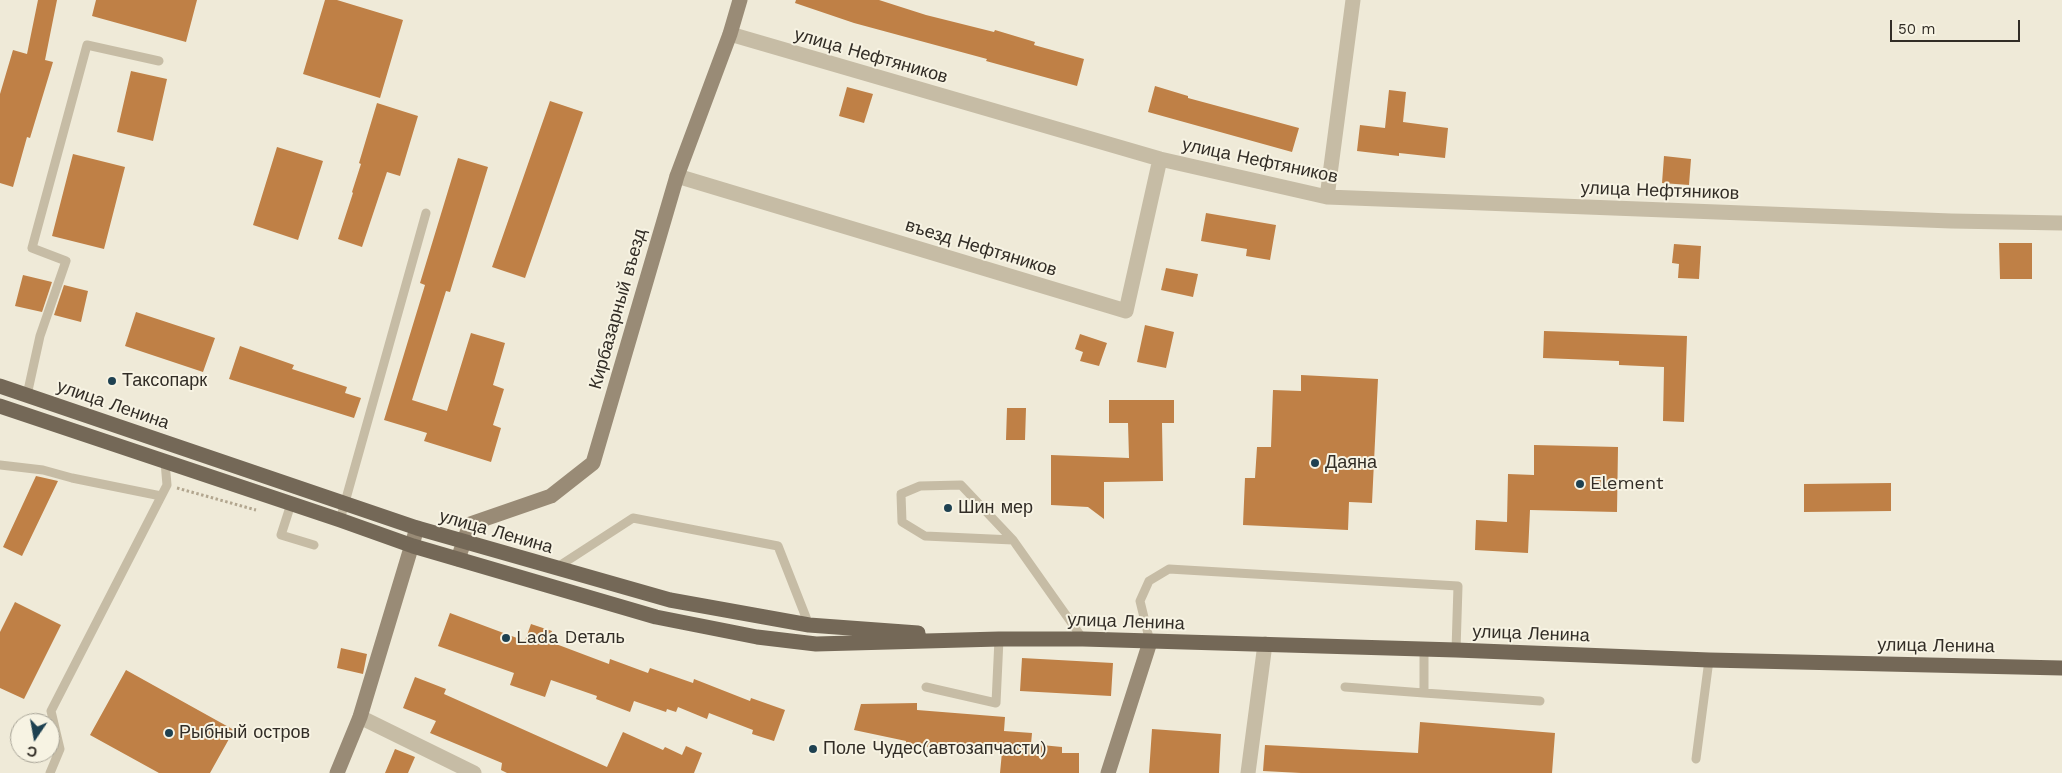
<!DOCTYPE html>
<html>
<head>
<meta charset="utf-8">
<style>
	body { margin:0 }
	#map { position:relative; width:2062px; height:773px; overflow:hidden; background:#efead8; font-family:"Work Sans",sans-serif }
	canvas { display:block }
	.north { position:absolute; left:10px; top:713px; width:50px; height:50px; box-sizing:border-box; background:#f7f3e3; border:1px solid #a8a497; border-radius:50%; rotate:192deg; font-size:14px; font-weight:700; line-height:20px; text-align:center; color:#322d26 }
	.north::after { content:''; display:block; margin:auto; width:18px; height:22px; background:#1e4151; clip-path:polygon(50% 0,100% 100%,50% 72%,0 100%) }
	.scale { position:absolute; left:1890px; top:20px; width:130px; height:22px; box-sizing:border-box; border:2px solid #322d26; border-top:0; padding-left:6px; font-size:15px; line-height:18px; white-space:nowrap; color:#322d26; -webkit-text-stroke:4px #f7f3e3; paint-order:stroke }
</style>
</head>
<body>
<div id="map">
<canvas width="2062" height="773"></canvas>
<div class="north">С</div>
<div class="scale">50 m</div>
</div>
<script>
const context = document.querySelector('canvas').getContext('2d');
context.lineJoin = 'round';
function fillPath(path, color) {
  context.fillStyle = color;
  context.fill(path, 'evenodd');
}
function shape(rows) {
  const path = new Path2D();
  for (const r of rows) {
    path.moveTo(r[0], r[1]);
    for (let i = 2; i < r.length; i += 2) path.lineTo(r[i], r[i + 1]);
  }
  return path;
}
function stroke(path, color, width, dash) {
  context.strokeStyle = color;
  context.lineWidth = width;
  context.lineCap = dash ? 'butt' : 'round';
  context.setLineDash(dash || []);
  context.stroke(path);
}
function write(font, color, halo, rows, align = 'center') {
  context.font = font + ' "Work Sans",sans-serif';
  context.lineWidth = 4;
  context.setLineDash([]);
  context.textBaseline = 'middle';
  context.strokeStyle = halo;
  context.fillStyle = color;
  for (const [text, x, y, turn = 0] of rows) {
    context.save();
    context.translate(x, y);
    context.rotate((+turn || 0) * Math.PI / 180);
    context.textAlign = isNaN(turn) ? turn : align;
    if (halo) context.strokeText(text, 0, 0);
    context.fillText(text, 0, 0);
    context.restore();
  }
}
const building = shape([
	[38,0,57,0,45,60,53,62,30,138,27,137,13,187,0,183,0,94,13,50,27,54],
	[96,0,197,0,186,42,92,16],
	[325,0,337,0,403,20,380,98,303,74],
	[796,0,879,0,926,15,994,32,995,30,1035,42,1034,45,1084,59,1077,86,986,61,987,59,854,23,795,3],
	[131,71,167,79,153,141,117,132],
	[1155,86,1188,96,1188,98,1299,128,1292,152,1148,112],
	[847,87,873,94,864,123,839,116],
	[1389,90,1406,92,1403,122,1448,128,1445,158,1399,153,1399,156,1357,151,1360,125,1385,128],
	[550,101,583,112,525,278,492,267],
	[377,103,418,116,400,176,387,172,362,247,338,239,353,193,352,192,361,164,359,163],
	[277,147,323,161,298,240,253,225],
	[73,154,125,167,104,249,52,236],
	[1664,156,1691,159,1689,185,1662,183],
	[458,158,488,167,450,292,446,291,412,400,447,411,471,333,505,343,493,385,504,389,493,425,501,428,491,462,424,441,427,433,384,420,425,285,420,283],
	[1206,213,1276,225,1270,260,1246,256,1247,249,1201,241],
	[1999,243,2032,243,2032,279,2000,279],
	[1674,244,1701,246,1699,279,1678,278,1679,264,1672,263],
	[1166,268,1198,274,1193,297,1161,290],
	[23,275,52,282,42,312,15,306],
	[64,285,88,291,81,322,54,315],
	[136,312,215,338,203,372,125,346],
	[1145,325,1174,332,1166,368,1137,362],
	[1544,331,1687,336,1684,422,1663,421,1664,367,1619,365,1619,361,1543,358],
	[1080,334,1107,343,1099,366,1080,361,1083,352,1075,349],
	[240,346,294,365,292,369,347,387,345,393,361,398,354,418,229,379],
	[1301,375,1378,379,1372,503,1349,502,1348,530,1243,525,1245,478,1255,478,1257,447,1271,447,1273,390,1301,391],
	[1109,400,1174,400,1174,423,1162,423,1163,481,1104,482,1104,519,1088,507,1051,505,1051,455,1129,458,1128,423,1109,423],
	[1007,408,1026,408,1025,440,1006,440],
	[1534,445,1618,447,1617,512,1530,510,1528,553,1475,550,1476,520,1507,522,1508,474,1534,475],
	[36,476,58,481,22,556,3,547],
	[1891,483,1891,511,1804,512,1804,484],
	[15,602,61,625,24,699,0,688,0,632],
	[450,613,525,641,531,624,552,631,548,641,609,664,610,659,648,673,650,668,693,683,694,679,750,701,751,698,785,710,774,741,752,734,753,730,709,713,707,719,678,707,676,712,667,709,666,712,634,701,630,712,596,699,597,696,551,680,545,697,510,685,514,673,438,646],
	[341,648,367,654,363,674,337,668],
	[1022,658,1113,663,1111,696,1020,691],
	[126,670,234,730,210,773,159,773,90,735],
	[415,677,446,689,444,694,607,767,623,732,663,750,665,747,682,755,686,746,702,753,694,773,507,773,501,770,502,763,430,733,436,721,403,708],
	[917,703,917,710,1005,717,1004,731,1032,733,1031,744,1062,747,1062,753,1079,753,1079,773,1000,773,1002,752,962,749,962,747,906,747,906,741,854,730,861,704],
	[1420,722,1555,733,1552,773,1301,773,1263,771,1265,745,1418,753],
	[1152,729,1221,734,1219,773,1149,773],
	[395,749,415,757,408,773,385,773]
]);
const path = shape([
	[177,488,256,510]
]);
const lane = shape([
	[27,395,40,336,66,261,32,248,87,45,159,61],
	[0,465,43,470,72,478,161,496],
	[291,504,281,535,314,545],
	[340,520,426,213],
	[1013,540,925,536,902,522,901,494,920,486,961,485,1013,540,1083,639],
	[556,568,633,518,778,546,809,625],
	[1150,642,1140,601,1149,581,1169,569,1458,586,1456,650],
	[926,687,996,703,999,639],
	[1345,687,1424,693,1424,649],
	[1424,693,1540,701],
	[1696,759,1709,660],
	[50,773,60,749,51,711,167,485,165,462]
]);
const street = shape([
	[730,34,1160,159,1327,197,1951,221,2062,223],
	[677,176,1126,311,1160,159],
	[1327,197,1353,0],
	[360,717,474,773],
	[1248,773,1265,644]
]);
const secondary = shape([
	[458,559,470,524,551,496,593,463,677,176,730,34,740,0],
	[337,773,360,717,417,528],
	[1108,773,1150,642]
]);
const primary = shape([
	[0,386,417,528,670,600,809,625,918,633],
	[0,406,340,520,413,546,656,617,757,637,816,644,999,639,1083,639,1456,650,1709,660,2062,668]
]);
const markers = [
	[112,381,5,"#1e4151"],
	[1315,463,5,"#1e4151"],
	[1580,484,5,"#1e4151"],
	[948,508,5,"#1e4151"],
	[506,638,5,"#1e4151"],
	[169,733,5,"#1e4151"],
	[813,749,5,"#1e4151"]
];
const streetNames = [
	["улица Нефтяников",871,56,16],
	["улица Нефтяников",1260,161,12],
	["улица Нефтяников",1660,191,2],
	["въезд Нефтяников",981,248,17],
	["Кирбазарный въезд",618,309,-74],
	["улица Ленина",113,405,19],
	["улица Ленина",496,532,16],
	["улица Ленина",1126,622,2],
	["улица Ленина",1531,634,2],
	["улица Ленина",1936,646,1]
];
const poiNames = [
	["Таксопарк",122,381],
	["Даяна",1325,463],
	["Element",1590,484],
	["Шин мер",958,508],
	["Lada Dеталь",516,638],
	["Рыбный остров",179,733],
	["Поле Чудес(автозапчасти)",823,749]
];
fillPath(building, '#bf8046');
stroke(path, '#b2a68f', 3, [2.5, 2.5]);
stroke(lane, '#c6bca5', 9);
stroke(street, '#c6bca5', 15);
stroke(secondary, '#998b76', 15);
stroke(primary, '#746857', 15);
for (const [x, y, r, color] of markers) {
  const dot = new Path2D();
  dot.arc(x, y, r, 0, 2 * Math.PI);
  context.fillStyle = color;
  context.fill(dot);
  stroke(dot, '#f7f3e3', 2);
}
write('18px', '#322d26', '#f7f3e3', streetNames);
write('18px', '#322d26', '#f7f3e3', poiNames, 'left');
</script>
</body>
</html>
